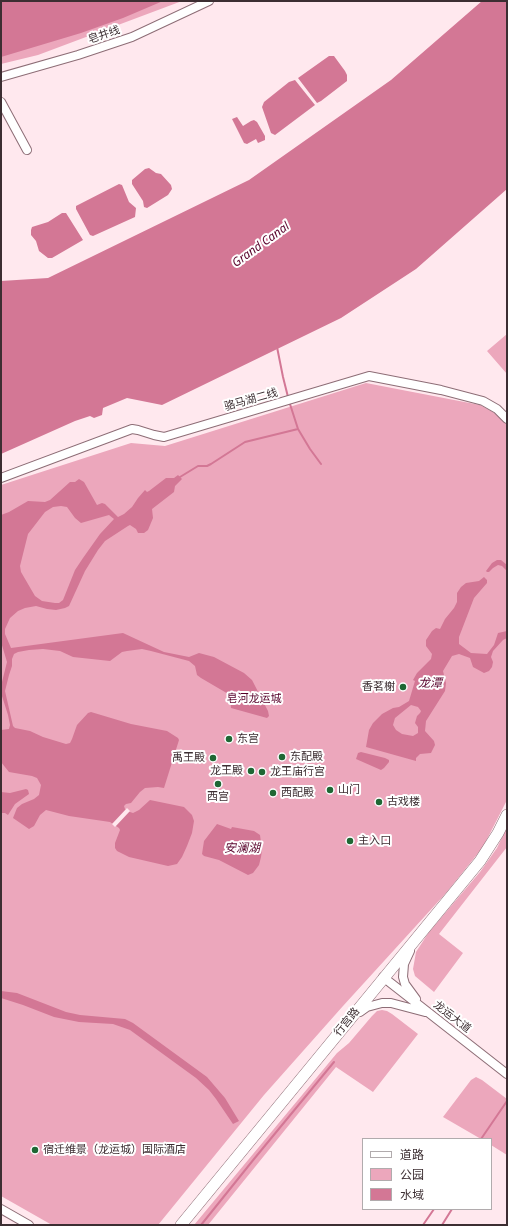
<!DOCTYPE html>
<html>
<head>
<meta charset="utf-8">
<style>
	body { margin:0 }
	#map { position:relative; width:508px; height:1226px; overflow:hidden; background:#ffe8ee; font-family:"Noto Sans","Noto Sans SC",sans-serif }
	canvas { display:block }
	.frame { position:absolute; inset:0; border:2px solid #3c2e32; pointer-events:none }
	.legend { position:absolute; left:362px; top:1138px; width:130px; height:72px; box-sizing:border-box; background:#fff; border:1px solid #b1abad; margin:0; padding:5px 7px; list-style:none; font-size:12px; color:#3c2e32 }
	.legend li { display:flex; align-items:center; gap:8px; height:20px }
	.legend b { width:20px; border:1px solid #b1abad }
</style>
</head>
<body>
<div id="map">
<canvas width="508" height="1226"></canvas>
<div class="frame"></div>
<ul class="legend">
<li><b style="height:5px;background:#fff"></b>道路</li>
<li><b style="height:11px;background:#eca7bc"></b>公园</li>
<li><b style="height:11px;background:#d37795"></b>水域</li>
</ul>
</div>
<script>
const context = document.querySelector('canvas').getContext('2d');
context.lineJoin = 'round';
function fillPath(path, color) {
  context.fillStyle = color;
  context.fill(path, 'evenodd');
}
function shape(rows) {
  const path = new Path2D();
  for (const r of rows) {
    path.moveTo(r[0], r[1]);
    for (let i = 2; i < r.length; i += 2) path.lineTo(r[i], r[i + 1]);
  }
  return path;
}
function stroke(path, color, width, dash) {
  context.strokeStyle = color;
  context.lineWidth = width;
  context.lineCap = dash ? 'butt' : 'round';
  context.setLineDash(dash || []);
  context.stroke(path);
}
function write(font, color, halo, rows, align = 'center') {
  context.font = font + ' "Noto Sans","Noto Sans SC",sans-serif';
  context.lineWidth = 4;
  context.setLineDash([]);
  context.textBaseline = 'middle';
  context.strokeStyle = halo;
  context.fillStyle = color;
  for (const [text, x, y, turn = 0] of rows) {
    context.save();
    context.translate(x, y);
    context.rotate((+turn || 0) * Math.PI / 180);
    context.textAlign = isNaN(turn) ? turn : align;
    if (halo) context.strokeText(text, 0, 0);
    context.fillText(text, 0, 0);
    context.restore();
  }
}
const green = shape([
	[1,1,182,1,38,55,1,64],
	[507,334,507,374,487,351],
	[366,383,480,405,493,412,507,424,507,800,483,847,446,893,343,1006,264,1095,158,1225,52,1225,1,1196,1,485,131,443,165,446],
	[507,827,507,847,439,934,463,953,434,992,415,976,413,969,416,952,429,932,480,872,497,848],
	[382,1010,387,1011,392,1014,418,1034,373,1092,336,1067,208,1225,194,1225,337,1053,349,1043,372,1016,377,1011],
	[476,1077,482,1080,507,1099,507,1155,491,1145,491,1139,481,1139,443,1117,471,1080]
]);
const water = shape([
	[1,1,163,1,123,18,81,33,1,57],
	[482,1,507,1,507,189,416,269,341,318,162,405,127,398,103,408,102,415,94,418,90,416,75,421,1,454,1,281,48,278,249,180,391,80],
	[329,56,334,56,345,71,347,75,347,81,321,101,317,103,298,78],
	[295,80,315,105,275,135,271,133,262,107,264,102,289,82],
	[237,117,243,126,251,121,254,120,257,122,265,136,265,140,258,143,256,139,247,144,244,143,232,119],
	[149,168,156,173,161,174,171,185,172,189,168,195,147,208,144,207,143,201,132,184,132,180,145,169],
	[119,184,122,185,129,202,136,208,135,217,93,236,90,235,76,209,76,206],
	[62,213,66,213,83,240,52,258,48,258,39,251,36,241,31,235,31,230,32,227,48,222],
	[178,475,182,479,175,486,174,492,152,509,153,518,148,530,144,533,138,533,136,529,130,525,128,526,105,541,98,550,85,571,69,606,65,608,56,610,47,609,36,606,25,608,18,611,10,618,5,629,5,634,11,648,123,633,164,652,189,657,199,653,214,657,244,673,252,680,268,711,269,716,267,718,231,708,230,695,201,678,197,675,195,666,189,661,151,651,142,649,127,651,122,652,110,661,73,657,60,651,43,649,29,650,18,652,14,654,12,659,12,666,9,675,5,691,13,726,15,728,30,731,43,737,66,744,70,743,72,739,77,725,88,713,91,712,131,724,167,731,178,738,179,740,164,788,158,787,145,788,140,792,131,803,126,804,124,806,125,809,130,812,133,813,139,810,150,800,184,807,192,815,194,821,192,833,187,846,182,857,177,864,168,866,129,857,117,851,115,848,115,843,120,830,119,828,110,822,69,816,46,810,40,815,34,826,29,829,13,818,17,808,22,804,34,799,39,795,41,785,37,778,32,776,9,772,1,762,1,730,9,729,10,725,8,715,1,693,1,686,7,662,1,642,1,515,9,512,28,501,45,502,50,500,70,482,75,482,79,479,84,482,97,505,102,503,105,504,118,517,124,514,132,507,138,498,145,490,147,492,149,491,166,478,174,478],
	[61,506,67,507,75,518,81,523,109,515,114,519,100,534,83,558,75,570,63,600,59,603,55,603,42,601,35,596,21,572,20,566,28,534,45,512,53,507],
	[497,560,501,560,507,565,507,571,502,566,498,565,493,568,489,572,487,572,486,571,492,563],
	[484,577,487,580,487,583,474,598,459,637,459,644,471,653,487,654,494,645,498,633,507,631,507,638,503,640,493,651,491,657,493,662,492,667,489,671,484,673,473,667,470,658,459,654,452,656,443,671,446,683,445,691,426,721,425,731,434,741,435,745,431,753,420,754,416,758,416,761,366,747,369,730,373,723,382,714,393,708,399,707,409,701,415,681,413,680,417,673,431,659,432,654,426,646,426,640,432,631,436,628,440,629,445,619,454,608,457,602,457,593,461,587,466,583,479,581],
	[411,705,418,707,421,711,420,713,417,716,415,723,418,727,418,733,413,736,402,734,396,730,393,725,395,718],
	[361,752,385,758,389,760,389,762,384,768,381,770,356,759,358,753],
	[26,789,28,790,29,794,15,804,8,815,5,813,1,813,1,792,10,793],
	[217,824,231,829,232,827,254,831,260,835,262,850,261,857,259,865,253,873,248,875,219,860,204,856,202,854,204,841],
	[1,991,17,993,66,1012,80,1015,125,1019,133,1023,207,1077,225,1098,239,1121,233,1124,216,1099,209,1090,196,1078,130,1030,113,1024,79,1022,54,1017,23,1005,1,998]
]);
const pier = shape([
	[127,808,130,811,115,827,112,824]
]);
const stream = shape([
	[277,347,283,377,288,397],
	[298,429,310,449,321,464],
	[180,477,198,466,207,466,211,464,245,442,298,429,289,401],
	[481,1139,507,1101],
	[201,1225,254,1159,334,1062],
	[423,1225,434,1209],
	[442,1225,452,1209]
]);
const minor = shape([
	[1,77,78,55,132,37,209,1],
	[1,102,27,150],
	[1,478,132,429,138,430,154,435,164,437,369,376,441,390,483,401,497,409,507,419],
	[410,951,404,964,403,977,405,984,416,999],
	[383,977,507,1074],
	[360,1012,367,1007,382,1003,391,1003,425,1012],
	[1,1209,29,1225]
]);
const major = shape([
	[181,1225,480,861,498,833,507,815]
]);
const markers = [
	[403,687,4,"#1f6734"],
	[229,739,4,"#1f6734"],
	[282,757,4,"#1f6734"],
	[213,758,4,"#1f6734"],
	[251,771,4,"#1f6734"],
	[262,772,4,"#1f6734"],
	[218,784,4,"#1f6734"],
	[330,790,4,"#1f6734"],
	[273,793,4,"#1f6734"],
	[379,802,4,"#1f6734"],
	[350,841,4,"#1f6734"],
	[35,1150,4,"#1f6734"]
];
const streetNames = [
	["皂井线",104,35,-19],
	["骆马湖二线",251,400,-16],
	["龙运大道",452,1017,38],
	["行宫路",347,1022,-51]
];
const poiNames = [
	["香茗榭",395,687,"right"],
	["东宫",237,739],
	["东配殿",290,757],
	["禹王殿",205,758,"right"],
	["龙王殿",243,771,"right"],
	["龙王庙行宫",270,772],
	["山门",338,790],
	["西配殿",281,793],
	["西宫",218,797,"center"],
	["古戏楼",387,802],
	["主入口",358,841],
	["宿迁维景（龙运城）国际酒店",43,1150]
];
const parkNames = [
	["皂河龙运城",254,699]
];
const waterNames = [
	["Grand Canal",261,245,-36],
	["龙潭",430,684],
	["安澜湖",242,849]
];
fillPath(green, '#eca7bc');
fillPath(water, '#d37795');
fillPath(pier, '#ffe8ee');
stroke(stream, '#d37795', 2);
stroke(minor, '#8d6d76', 10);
stroke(major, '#8d6d76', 12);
stroke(minor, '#fff', 8);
stroke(major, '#fff', 11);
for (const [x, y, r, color] of markers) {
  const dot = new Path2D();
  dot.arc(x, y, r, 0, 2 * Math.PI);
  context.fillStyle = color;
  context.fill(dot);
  stroke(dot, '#fff', 1.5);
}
write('11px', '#3c2e32', '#fff', streetNames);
write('11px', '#3c2e32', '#fff', poiNames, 'left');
write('11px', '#56002a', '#fff', parkNames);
write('italic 12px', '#5b062e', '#fff', waterNames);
</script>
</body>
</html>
